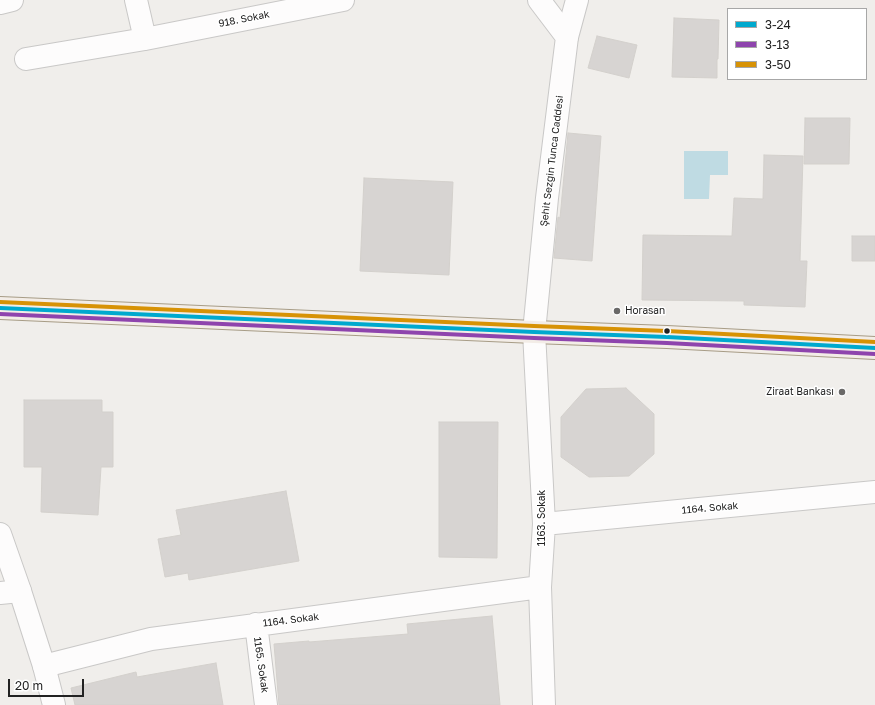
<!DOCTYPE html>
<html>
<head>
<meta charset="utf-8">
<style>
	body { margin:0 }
	#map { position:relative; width:875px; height:705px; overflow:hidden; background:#f0eeeb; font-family:"Golos Text",sans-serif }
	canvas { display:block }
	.legend { position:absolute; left:727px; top:8px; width:140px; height:72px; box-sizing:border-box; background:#fff; border:1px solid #a7a7a7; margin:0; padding:5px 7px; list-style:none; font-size:12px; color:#222 }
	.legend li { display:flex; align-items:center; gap:8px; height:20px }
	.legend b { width:20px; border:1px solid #a7a7a7 }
	.scale { position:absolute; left:8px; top:679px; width:76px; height:18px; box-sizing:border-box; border:2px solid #222; border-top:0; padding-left:5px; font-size:12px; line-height:14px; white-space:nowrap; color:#222; -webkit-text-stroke:3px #fff; paint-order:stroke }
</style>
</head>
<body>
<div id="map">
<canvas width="875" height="705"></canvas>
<ul class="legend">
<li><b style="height:5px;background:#00a9ce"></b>3-24</li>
<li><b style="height:5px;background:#8e44ad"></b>3-13</li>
<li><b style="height:5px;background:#d79205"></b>3-50</li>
</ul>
<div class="scale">20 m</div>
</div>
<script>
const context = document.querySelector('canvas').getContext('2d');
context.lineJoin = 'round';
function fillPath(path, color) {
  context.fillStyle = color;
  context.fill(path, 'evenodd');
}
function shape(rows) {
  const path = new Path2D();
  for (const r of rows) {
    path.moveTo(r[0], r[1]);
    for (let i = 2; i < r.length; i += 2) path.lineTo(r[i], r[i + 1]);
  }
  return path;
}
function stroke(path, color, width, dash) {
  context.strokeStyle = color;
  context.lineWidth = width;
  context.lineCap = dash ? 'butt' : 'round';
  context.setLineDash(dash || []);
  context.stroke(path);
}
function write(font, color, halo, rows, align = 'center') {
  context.font = font + ' "Golos Text",sans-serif';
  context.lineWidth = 3;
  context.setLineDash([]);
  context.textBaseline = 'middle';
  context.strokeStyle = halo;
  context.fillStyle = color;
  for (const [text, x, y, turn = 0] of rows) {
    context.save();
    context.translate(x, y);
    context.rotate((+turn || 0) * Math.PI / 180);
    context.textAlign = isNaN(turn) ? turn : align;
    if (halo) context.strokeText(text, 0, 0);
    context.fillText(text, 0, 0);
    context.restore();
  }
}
const water = shape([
	[684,151,728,151,728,175,710,175,709,199,684,199]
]);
const building = shape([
	[674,18,719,20,718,59,717,59,717,78,672,77,674,18],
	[597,36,637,45,629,78,588,68,597,36],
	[805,118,850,118,849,164,804,164,805,118],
	[568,133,601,136,592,261,554,258,558,217,560,218,568,133],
	[764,155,803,156,800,261,807,261,805,307,744,305,744,301,642,300,643,235,732,236,734,198,763,199,764,155],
	[364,178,453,182,449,275,360,271,364,178],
	[852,236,875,236,875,261,852,261,852,236],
	[626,388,654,414,654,454,629,476,589,477,561,457,561,417,586,389,626,388],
	[24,400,102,400,102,412,113,412,113,467,101,467,98,515,41,512,42,467,24,467,24,400],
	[439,422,498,422,497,558,439,557,439,422],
	[286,491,299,561,189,580,188,573,165,577,158,539,181,535,176,510,286,491],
	[492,616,500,705,279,705,274,644,309,641,309,642,408,634,407,624,492,616],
	[216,663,223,705,75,705,71,688,136,672,137,677,216,663]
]);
const minor = shape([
	[136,0,145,39],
	[0,3,12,0],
	[567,37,577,0],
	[26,59,145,39,343,0],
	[534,332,544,524,540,587,544,705],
	[544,524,875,492],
	[0,593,20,591],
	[256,624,266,705],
	[44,666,151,639,540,587]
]);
const tertiary = shape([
	[534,332,547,198,567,37,539,0],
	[0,534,20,591,44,666,54,705]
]);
const primary = shape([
	[0,308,534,332,667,337,875,348]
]);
const bus1 = shape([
	[0,308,534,332,667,337,875,348]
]);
const bus2 = shape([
	[0,314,534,338,667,343,875,354]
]);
const bus3 = shape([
	[0,302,534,326,667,331,875,342]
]);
const markers = [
	[617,311,4,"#6a6968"],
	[667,331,3.5,"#222"],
	[842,392,4,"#6a6968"]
];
const streetNames = [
	["918. Sokak",244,19,-11],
	["Şehit Sezgin Tunca Caddesi",552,161,-83],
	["1164. Sokak",710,508,-5],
	["1163. Sokak",542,518,-90],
	["1164. Sokak",291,620,-7],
	["1165. Sokak",261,665,82]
];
const poiNames = [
	["Horasan",625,311],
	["Ziraat Bankası",834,392,"right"]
];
fillPath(water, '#bfdbe3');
fillPath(building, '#d7d4d2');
stroke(building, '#d3d0cc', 1);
stroke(minor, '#c9c8c7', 24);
stroke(tertiary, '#c9c8c7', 24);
stroke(primary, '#a79c86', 24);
stroke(minor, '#fdfcfc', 22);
stroke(tertiary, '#fdfcfc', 22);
stroke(primary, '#f3ede7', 22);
stroke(bus1, '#00a9ce', 4);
stroke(bus2, '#8e44ad', 4);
stroke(bus3, '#d79205', 4);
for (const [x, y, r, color] of markers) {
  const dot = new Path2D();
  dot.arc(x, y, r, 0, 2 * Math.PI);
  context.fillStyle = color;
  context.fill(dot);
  stroke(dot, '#fff', 1.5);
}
write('10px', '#222', '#fff', streetNames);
write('10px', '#222', '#fff', poiNames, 'left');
</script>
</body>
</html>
